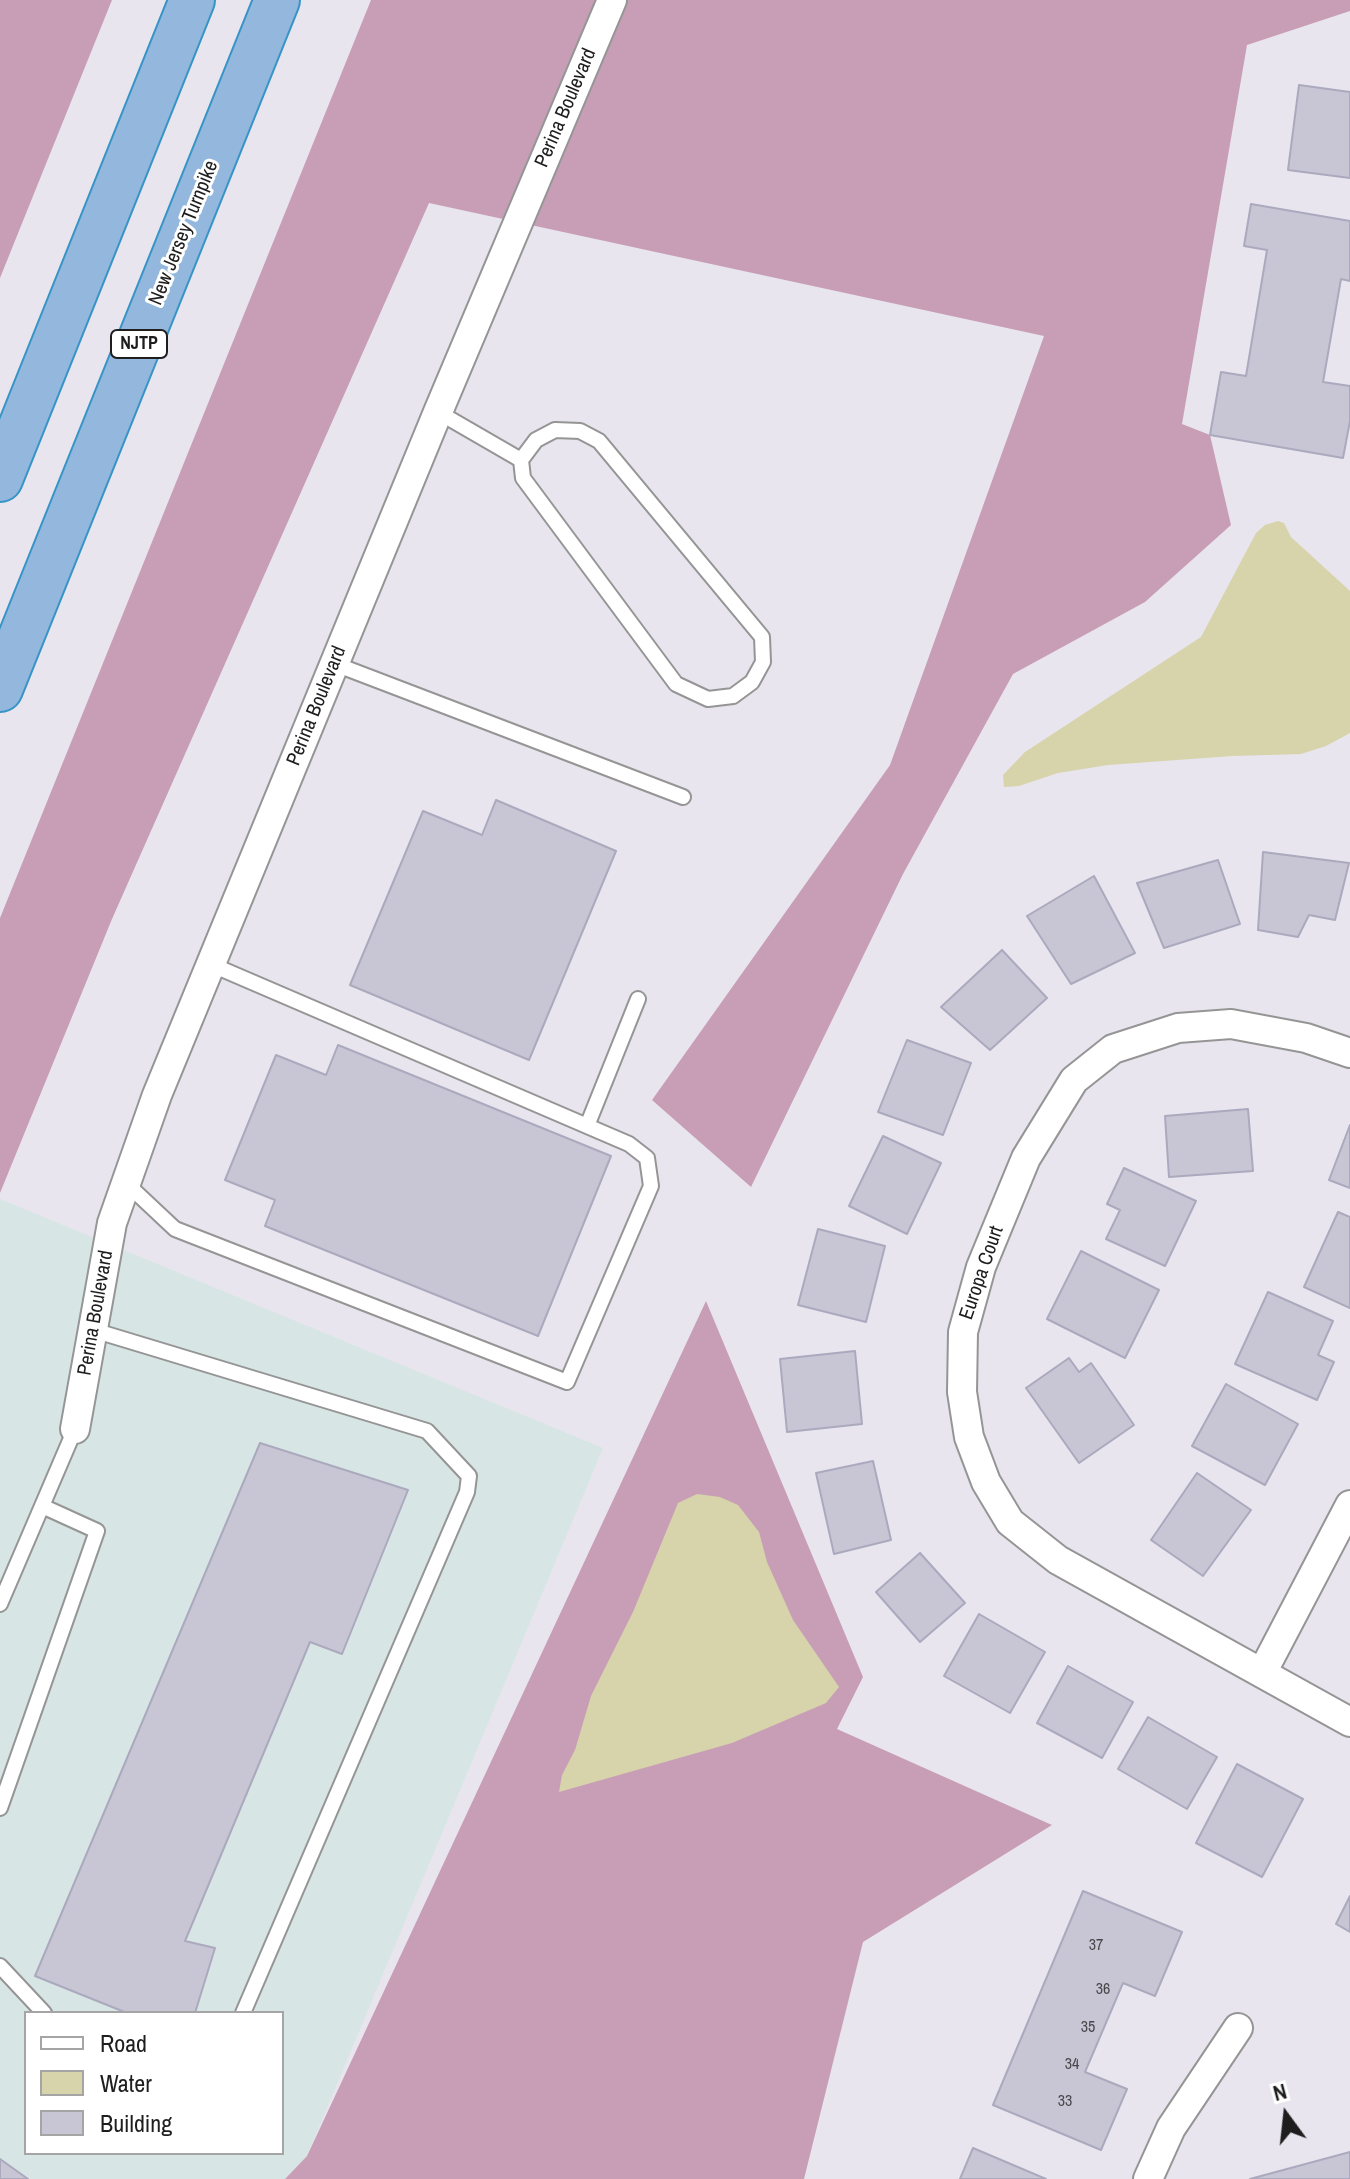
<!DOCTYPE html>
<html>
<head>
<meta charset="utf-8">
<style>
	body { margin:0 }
	#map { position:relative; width:1350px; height:2179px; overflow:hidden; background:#e8e5ee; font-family:"Archivo Narrow",sans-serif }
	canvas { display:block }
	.legend { position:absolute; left:24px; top:2011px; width:260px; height:144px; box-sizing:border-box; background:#fff; border:2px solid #a5a5a5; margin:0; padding:10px 14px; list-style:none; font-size:24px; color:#1e1e1e }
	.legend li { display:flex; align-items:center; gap:16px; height:40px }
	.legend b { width:40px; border:2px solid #a5a5a5 }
	.north { position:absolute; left:1246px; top:2075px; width:80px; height:80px; -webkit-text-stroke:6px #fff; paint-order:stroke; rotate:345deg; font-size:22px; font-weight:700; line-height:32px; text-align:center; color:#1e1e1e }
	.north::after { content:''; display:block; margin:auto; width:28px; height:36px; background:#1e1e1e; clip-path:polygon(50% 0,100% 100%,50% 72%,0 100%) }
</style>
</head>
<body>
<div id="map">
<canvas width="1350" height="2179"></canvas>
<ul class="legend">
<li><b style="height:10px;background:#fff"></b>Road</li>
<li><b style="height:22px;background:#d7d3aa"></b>Water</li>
<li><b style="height:22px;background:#c8c6d4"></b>Building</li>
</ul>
<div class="north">N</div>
</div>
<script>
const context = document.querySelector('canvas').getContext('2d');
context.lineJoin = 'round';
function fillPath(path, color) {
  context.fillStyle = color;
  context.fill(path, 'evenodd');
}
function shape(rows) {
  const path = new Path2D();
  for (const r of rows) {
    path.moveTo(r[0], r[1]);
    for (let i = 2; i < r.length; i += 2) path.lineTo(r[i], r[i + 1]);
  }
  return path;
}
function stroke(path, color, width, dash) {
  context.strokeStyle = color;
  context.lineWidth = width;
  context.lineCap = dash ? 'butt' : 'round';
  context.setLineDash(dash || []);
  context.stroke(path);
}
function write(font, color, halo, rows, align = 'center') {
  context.font = font + ' "Archivo Narrow",sans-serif';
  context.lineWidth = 6;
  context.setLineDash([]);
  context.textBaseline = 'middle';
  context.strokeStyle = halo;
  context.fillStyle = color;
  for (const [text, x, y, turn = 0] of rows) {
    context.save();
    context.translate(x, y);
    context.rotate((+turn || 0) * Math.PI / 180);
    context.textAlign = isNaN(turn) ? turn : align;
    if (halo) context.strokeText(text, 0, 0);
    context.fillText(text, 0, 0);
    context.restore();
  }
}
const industrial = shape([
	[0,1199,603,1448,307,2156,285,2179,0,2179],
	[26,2013,282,2013,282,2153,26,2153]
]);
const forest = shape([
	[0,0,112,0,0,278],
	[371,0,1350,0,1350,11,1247,45,1182,424,1210,435,1231,525,1145,602,1013,674,903,874,751,1187,652,1100,890,765,1044,336,429,203,112,919,0,1193,0,918],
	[706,1301,863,1677,837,1729,1052,1825,863,1942,804,2179,285,2179,307,2156]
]);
const water = shape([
	[1278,521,1284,523,1291,537,1350,591,1350,733,1326,746,1301,754,1232,756,1108,765,1058,773,1019,786,1004,787,1003,775,1025,752,1201,637,1256,533,1265,525],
	[697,1494,720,1497,738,1505,759,1532,767,1562,793,1620,839,1687,826,1703,732,1743,559,1792,562,1775,575,1750,591,1696,633,1612,678,1503]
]);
const building = shape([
	[1299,85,1350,92,1350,178,1288,170,1299,85],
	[1251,204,1350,221,1350,281,1341,279,1323,382,1350,386,1350,421,1343,458,1210,435,1221,372,1246,376,1267,250,1244,246,1251,204],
	[496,800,616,851,529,1060,350,985,423,811,482,835,496,800],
	[1263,852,1349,863,1335,920,1309,915,1298,937,1258,930,1263,852],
	[1218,860,1240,924,1164,948,1137,883,1218,860],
	[1094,876,1135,953,1071,984,1027,916,1094,876],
	[1002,950,1047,998,990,1050,941,1007,1002,950],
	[907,1040,971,1063,943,1135,878,1112,907,1040],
	[338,1045,611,1156,538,1336,265,1226,275,1200,225,1180,276,1055,326,1075,338,1045],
	[1248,1109,1253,1171,1169,1177,1165,1116,1248,1109],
	[1350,1125,1350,1188,1329,1180,1350,1125],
	[883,1136,941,1163,907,1234,849,1206,883,1136],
	[1124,1168,1196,1201,1165,1266,1106,1239,1120,1210,1107,1204,1124,1168],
	[1338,1212,1350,1217,1350,1308,1304,1287,1338,1212],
	[818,1229,885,1246,866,1322,798,1305,818,1229],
	[1081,1251,1159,1290,1125,1358,1047,1319,1081,1251],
	[1268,1292,1333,1321,1318,1355,1334,1362,1317,1400,1235,1364,1268,1292],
	[855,1351,862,1424,787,1432,780,1359,855,1351],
	[1069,1358,1079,1372,1091,1363,1134,1425,1079,1463,1026,1388,1069,1358],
	[1226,1384,1298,1424,1265,1485,1192,1446,1226,1384],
	[260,1443,408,1490,342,1654,310,1642,185,1941,215,1948,195,2013,127,2013,35,1976,260,1443],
	[873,1461,891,1540,834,1554,816,1473,873,1461],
	[1197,1473,1251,1510,1203,1576,1151,1540,1197,1473],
	[920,1553,965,1603,920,1642,876,1592,920,1553],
	[979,1614,1045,1652,1010,1713,944,1676,979,1614],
	[1068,1666,1133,1702,1102,1758,1037,1723,1068,1666],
	[1148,1717,1217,1757,1187,1809,1118,1769,1148,1717],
	[1237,1764,1303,1799,1262,1877,1196,1843,1237,1764],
	[1083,1891,1182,1932,1155,1996,1123,1983,1085,2072,1127,2089,1101,2150,993,2105,1083,1891],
	[1350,1896,1350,1932,1336,1924,1350,1896],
	[973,2148,1046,2179,960,2179,973,2148],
	[1350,2152,1350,2179,1250,2179,1350,2152],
	[0,2159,28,2179,0,2179,0,2159]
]);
const lane = shape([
	[438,412,521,460],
	[555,430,580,431,599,441,762,637,763,662,752,682,733,696,708,699,676,684,523,478,521,460,536,440,555,430],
	[335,664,683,797],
	[587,1126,638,999],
	[126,1183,175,1229,567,1382,651,1186,647,1158,629,1144,210,964],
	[93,1330,427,1431,469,1476,467,1492,243,2013],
	[0,1604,75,1429],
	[0,1808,97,1531,42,1506],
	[0,1966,44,2013]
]);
const street = shape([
	[1350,1053,1306,1038,1231,1024,1178,1028,1113,1049,1074,1080,1026,1158,981,1267,963,1332,962,1392,969,1437,986,1482,1010,1522,1058,1560,1350,1722],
	[75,1429,112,1223,157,1095,438,412,612,0],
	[1262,1673,1350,1505],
	[1148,2179,1171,2128,1238,2028]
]);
const highway = shape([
	[0,479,192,0],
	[0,689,277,0]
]);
const numberNames = [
	["37",1096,1946],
	["36",1103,1990],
	["35",1088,2028],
	["34",1072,2065],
	["33",1065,2102]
];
const shields = [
	[139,344,56]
];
const shieldNames = [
	["NJTP",139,344]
];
const streetNames = [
	["Perina Boulevard",566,108,-67],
	["New Jersey Turnpike",184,233,-68],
	["Perina Boulevard",317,706,-68],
	["Europa Court",982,1273,-71],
	["Perina Boulevard",96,1313,-80]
];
fillPath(industrial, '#d7e6e4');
fillPath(forest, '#c89eb7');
fillPath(water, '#d7d3aa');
fillPath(building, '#c8c6d4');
stroke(building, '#aba9be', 2);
stroke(lane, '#959595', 18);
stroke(street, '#959595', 32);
stroke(highway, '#3794c6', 48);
stroke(lane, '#fff', 14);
stroke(street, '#fff', 28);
stroke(highway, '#94b8dd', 44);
write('16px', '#48484c', null, numberNames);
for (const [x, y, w] of shields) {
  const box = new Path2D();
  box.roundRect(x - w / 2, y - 14, w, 28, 6);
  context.fillStyle = '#fff';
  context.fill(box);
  stroke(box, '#1e1e1e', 2);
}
write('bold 18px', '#1e1e1e', null, shieldNames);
write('20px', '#1e1e1e', '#fff', streetNames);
</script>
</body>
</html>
